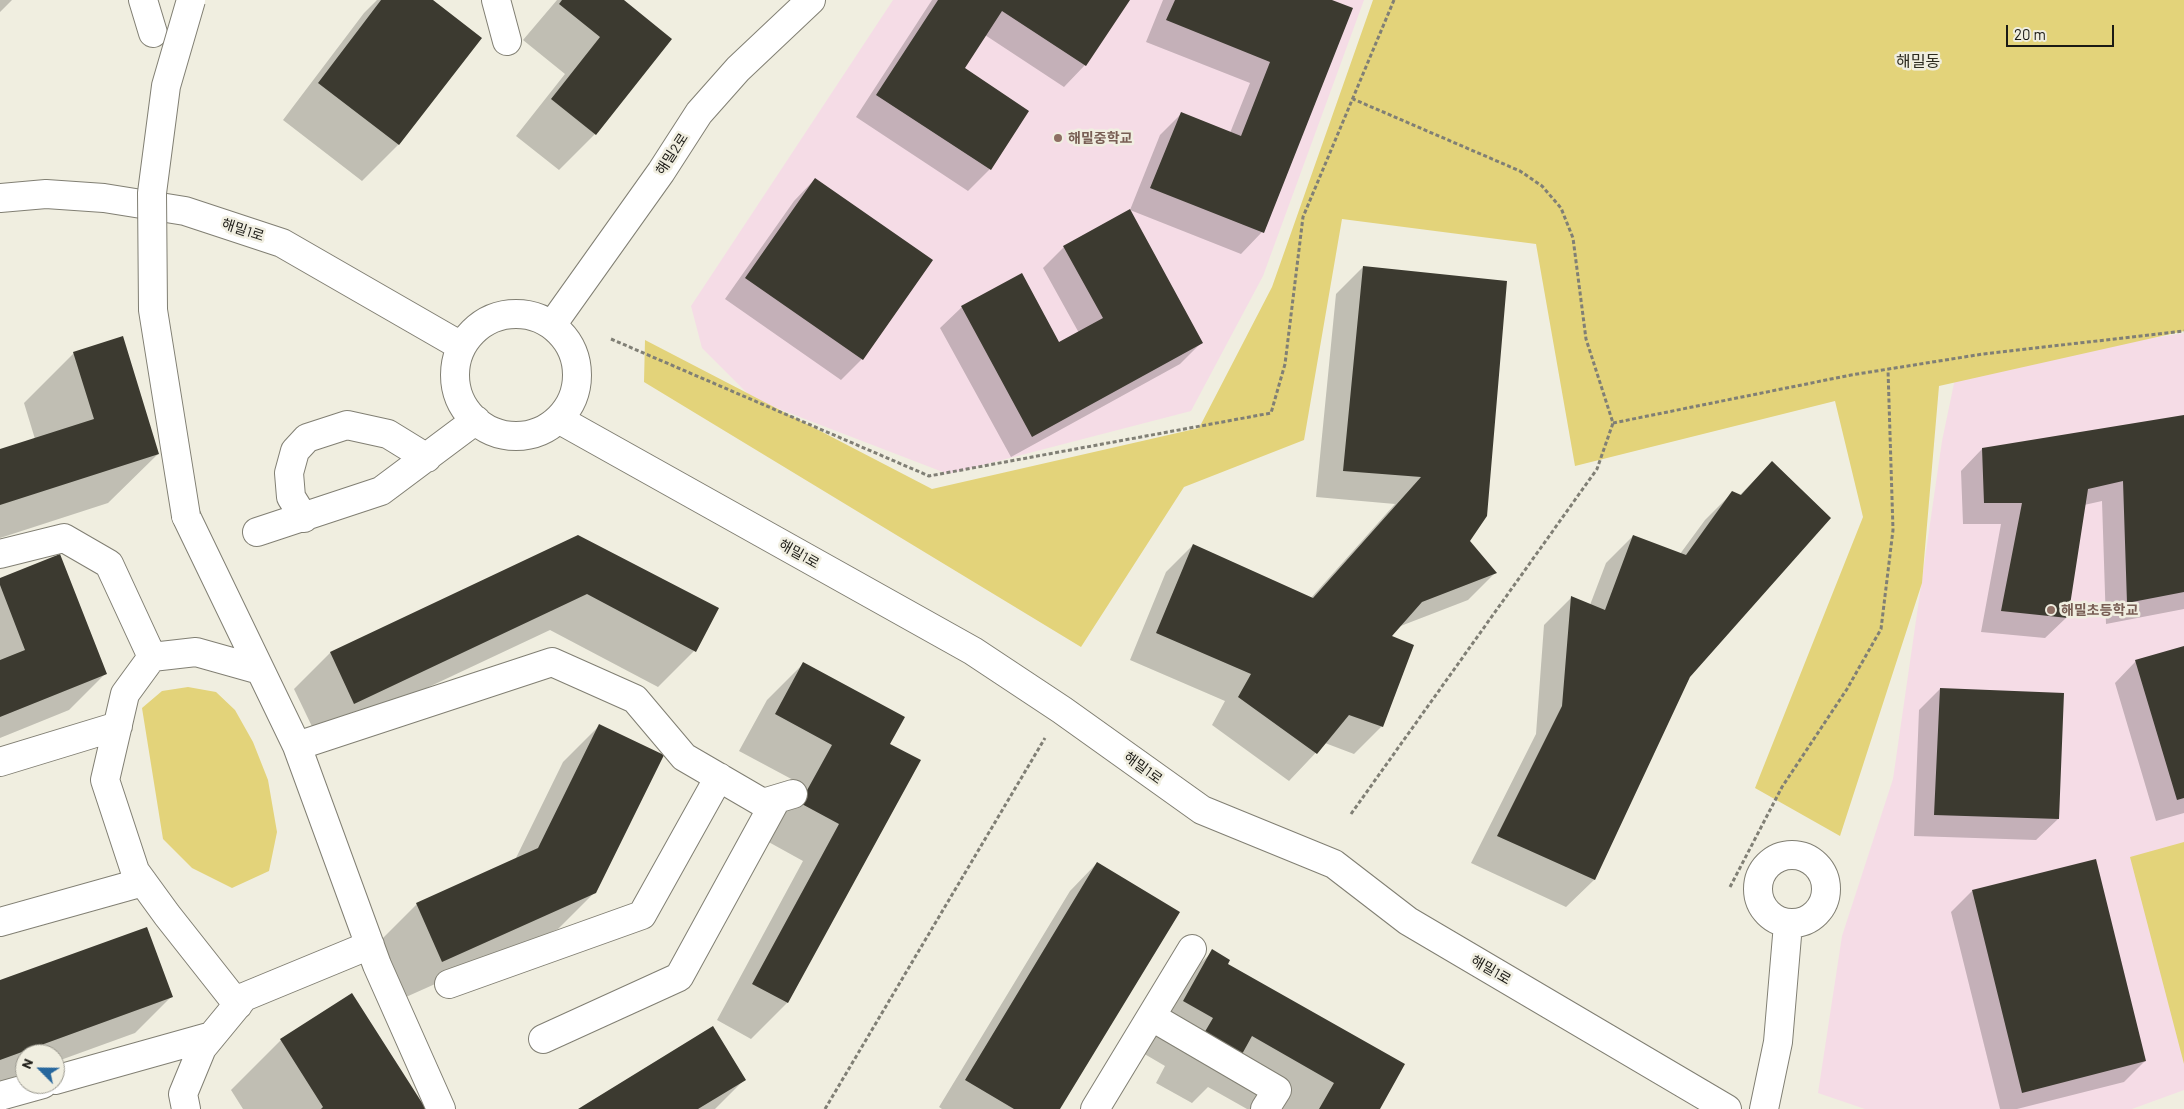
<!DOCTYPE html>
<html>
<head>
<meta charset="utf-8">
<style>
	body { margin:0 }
	#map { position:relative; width:2184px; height:1109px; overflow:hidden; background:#f0eee0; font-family:Barlow,sans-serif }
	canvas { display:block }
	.north { position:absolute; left:15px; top:1044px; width:50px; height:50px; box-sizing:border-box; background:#f0eee0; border:1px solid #9b998f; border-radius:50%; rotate:293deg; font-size:14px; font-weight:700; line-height:20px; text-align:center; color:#1b1a15 }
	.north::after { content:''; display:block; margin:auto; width:18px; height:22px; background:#27679d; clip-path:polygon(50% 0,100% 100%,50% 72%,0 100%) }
	.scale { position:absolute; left:2006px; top:25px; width:108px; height:22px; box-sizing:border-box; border:2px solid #1b1a15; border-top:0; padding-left:6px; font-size:15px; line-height:18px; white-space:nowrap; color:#1b1a15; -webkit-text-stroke:4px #f0eee0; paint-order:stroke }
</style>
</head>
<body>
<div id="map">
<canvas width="2184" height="1109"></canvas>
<div class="north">N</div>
<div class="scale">20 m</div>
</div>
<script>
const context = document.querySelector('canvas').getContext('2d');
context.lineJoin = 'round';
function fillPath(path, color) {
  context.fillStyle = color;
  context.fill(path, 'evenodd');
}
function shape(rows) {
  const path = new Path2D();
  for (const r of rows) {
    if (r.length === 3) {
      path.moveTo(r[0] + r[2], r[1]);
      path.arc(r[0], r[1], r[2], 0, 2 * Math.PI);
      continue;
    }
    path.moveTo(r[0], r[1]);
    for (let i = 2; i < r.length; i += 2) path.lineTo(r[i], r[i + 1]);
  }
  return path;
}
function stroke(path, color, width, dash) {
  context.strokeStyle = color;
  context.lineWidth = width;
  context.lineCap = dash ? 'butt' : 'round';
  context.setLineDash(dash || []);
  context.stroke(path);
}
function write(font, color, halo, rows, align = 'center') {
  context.font = font + ' Barlow,"Noto Sans KR",sans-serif';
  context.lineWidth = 5;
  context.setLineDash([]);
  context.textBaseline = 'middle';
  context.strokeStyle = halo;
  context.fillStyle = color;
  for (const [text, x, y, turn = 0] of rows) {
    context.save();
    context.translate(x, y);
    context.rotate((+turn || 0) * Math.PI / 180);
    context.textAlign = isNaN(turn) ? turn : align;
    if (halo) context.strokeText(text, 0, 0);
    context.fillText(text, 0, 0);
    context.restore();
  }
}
const education = shape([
	[893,0,1364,0,1263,276,1191,411,948,474,753,399,702,348,691,306],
	[2184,333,2184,1090,2132,1109,1865,1109,1818,1093,1842,936,1893,779,1942,441,1957,369]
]);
const green = shape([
	[1373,0,2184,0,2184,331,1939,386,1922,583,1840,836,1755,788,1863,517,1835,401,1575,466,1536,244,1342,219,1304,440,1184,487,1081,647,644,382,645,340,932,489,1199,428,1272,287],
	[188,687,216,692,235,710,253,742,268,780,277,832,269,871,232,888,192,868,163,839,142,708,162,691],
	[2184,842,2184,1064,2130,857]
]);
const shadow = shape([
	[0,0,12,0,0,12],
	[377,0,431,0,398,145,362,181,283,120,364,13],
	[557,0,622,0,595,134,559,170,516,136,565,74,523,40],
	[932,0,1127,0,1128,1,1085,65,1064,87,985,35,963,68,1028,111,990,169,968,191,856,117],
	[1163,0,1328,0,1351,9,1262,232,1241,254,1130,210,1160,135,1181,114,1230,133,1250,83,1146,42],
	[815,179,862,359,841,380,725,299,794,201],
	[1064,247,1201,343,1180,364,1011,457,940,328,962,307,1021,275,1059,344,1079,333,1043,268],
	[1363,267,1468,541,1495,573,1468,600,1398,627,1390,637,1382,726,1354,754,1325,743,1289,781,1212,725,1225,701,1130,660,1166,572,1193,545,1311,598,1395,504,1316,497,1336,294],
	[74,353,158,454,108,503,0,538,0,450,35,439,24,403],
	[2184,416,2184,609,2106,624,2102,501,2084,505,2067,617,2045,638,1981,632,2001,524,1963,524,1961,471,1982,449],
	[1772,462,1689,676,1594,880,1566,907,1471,863,1536,734,1544,625,1571,598,1590,605,1606,563,1633,536,1680,554,1705,520,1732,493,1739,496],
	[578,536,694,651,658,687,550,630,318,739,294,689,330,653],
	[0,579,105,674,69,710,0,738],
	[2184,648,2184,813,2156,821,2115,683,2136,661],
	[804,663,889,744,919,760,787,1003,751,1039,717,1020,803,861,765,840,797,782,739,751,767,700],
	[1940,689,2058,819,2036,840,1914,836,1919,710],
	[600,725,595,892,558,929,406,997,381,940,417,904,515,860,563,762],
	[1097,863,1059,1109,942,1109,939,1107,1070,891],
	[1972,891,2145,1061,2124,1082,2017,1109,2000,1109,1951,912],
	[1213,951,1227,965,1379,1109,1247,1109,1208,1087,1192,1103,1156,1083,1165,1066,1136,1049,1164,999],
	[0,982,171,997,135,1033,55,1062,55,1054,25,1054,25,1073,0,1082],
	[352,994,424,1109,243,1109,231,1090,281,1040],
	[744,1080,715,1109,580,1109]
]);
const building = shape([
	[381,0,433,0,482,38,399,145,318,83],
	[562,0,624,0,672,39,596,135,551,99,600,37,559,4],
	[938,0,1130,0,1086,66,1002,11,965,68,1029,111,991,170,876,95],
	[1175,0,1332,0,1353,8,1264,233,1150,188,1181,112,1241,136,1270,62,1166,20],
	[815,178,933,260,863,360,745,278],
	[1130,209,1203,343,1032,437,961,306,1022,273,1059,342,1103,318,1063,246],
	[1363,266,1507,281,1487,516,1470,541,1497,573,1422,602,1392,636,1414,645,1383,727,1349,715,1317,754,1238,697,1251,674,1156,633,1193,544,1313,598,1421,477,1343,471],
	[123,336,159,454,0,505,0,449,94,419,73,352],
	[2184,415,2184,592,2127,603,2123,481,2088,489,2068,618,2001,611,2022,503,1984,503,1982,448],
	[1772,461,1831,518,1690,677,1595,880,1497,836,1562,706,1571,596,1605,610,1633,535,1686,555,1732,491,1741,495],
	[578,535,719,608,696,652,587,594,354,704,330,652],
	[60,554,107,674,0,717,0,660,25,650,0,585,0,578],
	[2184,646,2184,798,2177,800,2135,660],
	[803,662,905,717,890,744,921,760,788,1003,752,984,839,824,800,803,832,745,775,714],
	[1940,688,2064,693,2059,819,1934,815],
	[599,724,664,755,596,893,442,962,416,903,538,848],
	[2096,859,2146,1061,2022,1093,1972,890],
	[1097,862,1180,912,1060,1109,1014,1109,965,1080],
	[147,927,173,997,0,1060,0,980],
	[1212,949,1230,960,1228,964,1405,1064,1380,1109,1319,1109,1334,1083,1252,1036,1241,1056,1203,1035,1213,1018,1183,1001],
	[352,993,426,1109,321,1109,323,1107,280,1039],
	[713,1026,746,1080,698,1109,578,1109]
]);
const path = shape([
	[611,339,929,476,1271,413,1285,364,1303,217,1394,0],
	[1613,423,1851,375,1983,354,2184,331],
	[1351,814,1597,469,1613,423,1586,339,1573,238,1561,208,1542,186,1520,171,1353,99],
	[1730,887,1782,787,1847,689,1881,629,1893,530,1888,370],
	[825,1109,1045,738]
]);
const minor = shape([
	[143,0,153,33],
	[496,0,507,41],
	[0,198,46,194,104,198,185,211,282,243,461,346],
	[516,375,61],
	[552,325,661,172,699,113,738,69,811,0],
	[560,420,973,651,1062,710,1202,810,1334,864,1408,921,1727,1109],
	[186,516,297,746,377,965,441,1109],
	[304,518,291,497,289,473,295,451,307,438,347,425,388,434,427,458],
	[257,532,381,491,476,420],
	[0,554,64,538,109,564,152,657],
	[297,746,552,662,635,699,684,757,763,803,793,794],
	[0,762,118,726],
	[1792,889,34],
	[0,922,143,882],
	[449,984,642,915,719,777],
	[238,1005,167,915,135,871,105,780,125,694,152,657,196,652,260,670],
	[1152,1017,1277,1090,1265,1109],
	[543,1039,679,977,776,800],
	[55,1080,212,1036],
	[0,1096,43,1084],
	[186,1109,183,1094,202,1048,244,997,370,945],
	[1095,1109,1192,949],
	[1764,1109,1778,1042,1788,924]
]);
const minorBridge = shape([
	[186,516,153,310,152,193,166,86,191,0]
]);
const markers = [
	[1058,138,5,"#8d6e63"],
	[2051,610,5,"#8d6e63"]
];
const educationNames = [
	["해밀중학교",1068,138],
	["해밀초등학교",2061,610]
];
const streetNames = [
	["해밀2로",672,154,-57],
	["해밀1로",243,230,18],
	["해밀1로",799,554,29],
	["해밀1로",1143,768,36],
	["해밀1로",1491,970,30]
];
const quarterNames = [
	["해밀동",1918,62]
];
fillPath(education, '#f5dce6');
fillPath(green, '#e3d37a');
fillPath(shadow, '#0003');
fillPath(building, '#3c3a30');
stroke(minor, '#817f73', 30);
stroke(path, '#807f75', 3, [4, 2.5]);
stroke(minor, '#fff', 28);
stroke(minorBridge, '#817f73', 30, []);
stroke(minorBridge, '#fff', 28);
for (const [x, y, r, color] of markers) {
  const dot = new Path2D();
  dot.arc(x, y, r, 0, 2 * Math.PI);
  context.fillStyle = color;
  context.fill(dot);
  stroke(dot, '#f0eee0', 2);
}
write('bold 14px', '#785e54', '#f0eee0', educationNames, 'left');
write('14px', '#1b1a15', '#f0eee0', streetNames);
write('16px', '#2c2a1f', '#f0eee0', quarterNames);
</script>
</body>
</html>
